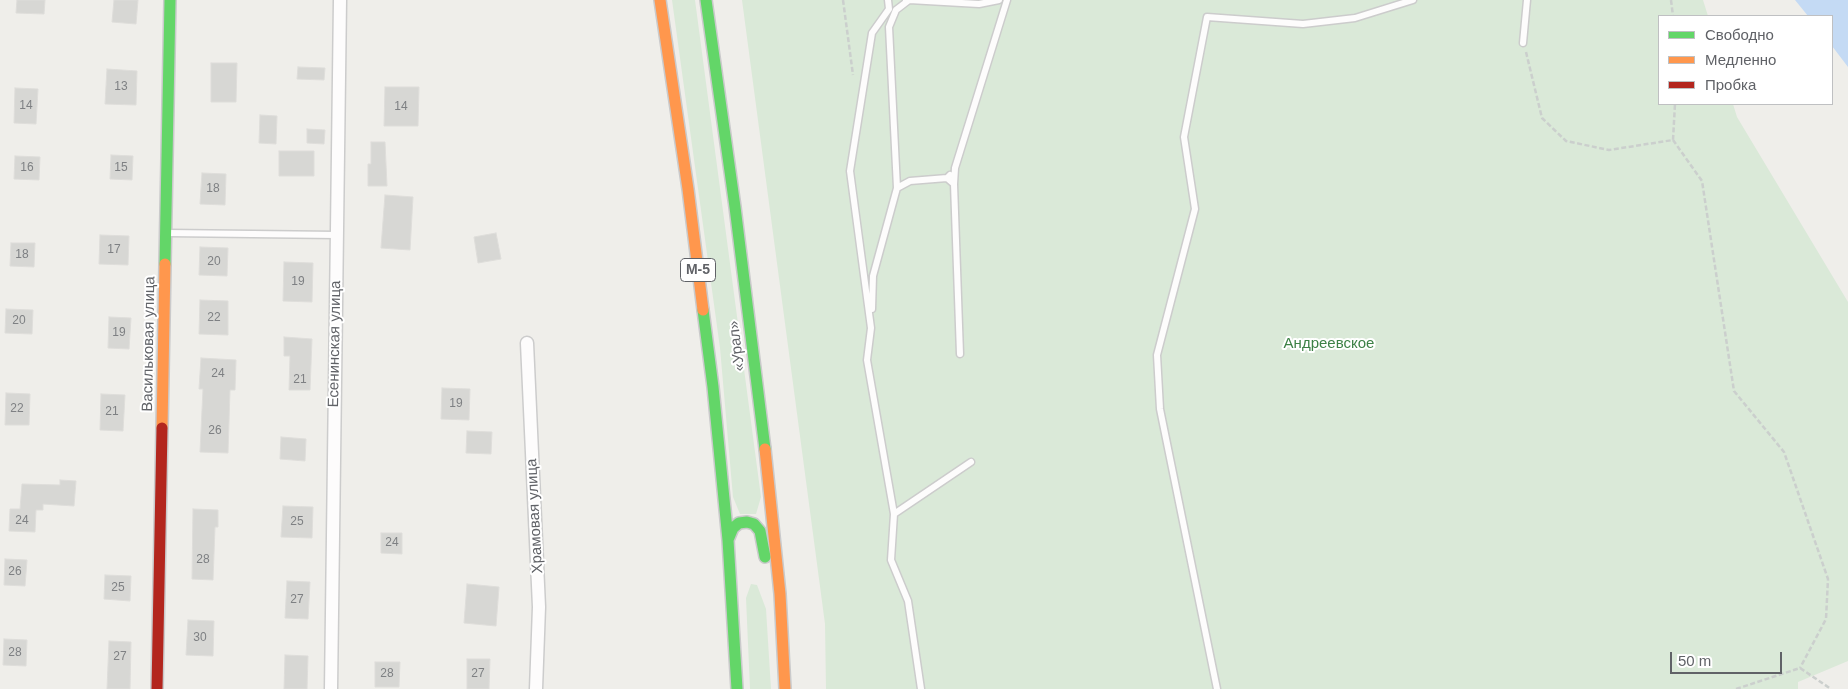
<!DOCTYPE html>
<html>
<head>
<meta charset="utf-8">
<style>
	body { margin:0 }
	#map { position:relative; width:1848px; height:689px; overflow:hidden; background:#efeeea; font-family:Arial,sans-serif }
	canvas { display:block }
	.legend { position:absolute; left:1658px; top:15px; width:175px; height:90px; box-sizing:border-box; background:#fff; border:1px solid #bfc0c2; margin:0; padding:6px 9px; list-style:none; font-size:15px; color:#606267 }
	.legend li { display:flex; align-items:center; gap:10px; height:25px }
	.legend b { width:25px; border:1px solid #bfc0c2 }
	.scale { position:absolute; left:1670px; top:652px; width:112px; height:22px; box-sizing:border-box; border:2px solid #606267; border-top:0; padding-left:6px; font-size:15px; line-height:18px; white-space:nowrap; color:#606267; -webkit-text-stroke:4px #fff; paint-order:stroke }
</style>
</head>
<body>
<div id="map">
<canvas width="1848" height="689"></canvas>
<ul class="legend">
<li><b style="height:6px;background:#63d668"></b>Свободно</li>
<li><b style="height:6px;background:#ff974d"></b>Медленно</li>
<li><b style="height:6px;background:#b3261e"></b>Пробка</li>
</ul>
<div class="scale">50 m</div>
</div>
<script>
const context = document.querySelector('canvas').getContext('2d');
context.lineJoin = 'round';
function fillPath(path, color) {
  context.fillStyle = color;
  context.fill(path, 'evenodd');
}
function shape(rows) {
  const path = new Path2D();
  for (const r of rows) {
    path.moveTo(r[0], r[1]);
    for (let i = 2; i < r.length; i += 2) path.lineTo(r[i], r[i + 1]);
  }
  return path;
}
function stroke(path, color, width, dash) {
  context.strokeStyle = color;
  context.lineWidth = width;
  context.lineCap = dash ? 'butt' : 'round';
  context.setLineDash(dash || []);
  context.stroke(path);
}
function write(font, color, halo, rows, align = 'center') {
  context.font = font + ' Arial,sans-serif';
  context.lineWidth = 4;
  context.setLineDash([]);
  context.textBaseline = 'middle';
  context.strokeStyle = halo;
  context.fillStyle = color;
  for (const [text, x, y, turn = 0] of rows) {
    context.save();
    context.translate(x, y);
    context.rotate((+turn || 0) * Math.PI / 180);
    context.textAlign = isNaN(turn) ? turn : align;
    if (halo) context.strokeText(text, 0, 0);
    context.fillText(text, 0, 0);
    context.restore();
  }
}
const green = shape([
	[672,0,695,0,761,497,756,514,740,514,733,497,720,348],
	[742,0,1703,0,1708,16,1659,16,1659,104,1733,104,1737,117,1848,302,1848,661,1798,682,1798,689,826,689,825,624],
	[751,584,757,585,766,609,771,689,750,689,746,598]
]);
const water = shape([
	[1795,0,1848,0,1848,67,1832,46,1832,16,1808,16]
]);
const building = shape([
	[17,0,45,0,44,14,16,13,17,0],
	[114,0,138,0,136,24,112,22,114,0],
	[211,63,237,63,236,102,211,102,211,63],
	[298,67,325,68,324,80,297,79,298,67],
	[107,69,137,71,136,105,105,104,107,69],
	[385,87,419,87,418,126,384,126,385,87],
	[15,88,38,89,36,124,14,123,15,88],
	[260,115,277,116,276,144,259,143,260,115],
	[307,129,325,130,324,144,307,143,307,129],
	[371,142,385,142,387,186,368,186,368,164,371,164,371,142],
	[279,151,314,151,314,176,279,176,279,151],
	[111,155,133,156,132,180,110,179,111,155],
	[15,156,40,157,39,180,14,179,15,156],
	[202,173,226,174,225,205,200,204,202,173],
	[385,195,413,197,410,250,381,248,385,195],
	[496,233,501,259,478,263,474,237,496,233],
	[100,235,129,236,128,265,99,264,100,235],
	[11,243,35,243,34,267,10,266,11,243],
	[200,247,228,248,227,276,199,275,200,247],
	[284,262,313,263,312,302,283,301,284,262],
	[200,300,228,301,228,335,199,334,200,300],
	[6,309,33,310,32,334,5,333,6,309],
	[109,317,131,318,129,349,108,348,109,317],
	[284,337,312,339,310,390,289,390,290,356,284,356,284,337],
	[201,358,236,360,235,390,230,390,228,453,200,452,203,389,199,389,201,358],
	[442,388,470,389,469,420,441,419,442,388],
	[6,393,30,394,29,425,5,425,6,393],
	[101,394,125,395,123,431,100,430,101,394],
	[467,431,492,432,491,454,466,453,467,431],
	[281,437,306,439,305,461,280,459,281,437],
	[60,480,76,481,74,506,43,504,43,510,36,510,35,532,9,531,10,509,20,509,22,484,60,485,60,480],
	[283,506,313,507,312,538,281,537,283,506],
	[193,509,218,510,218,527,215,527,213,580,192,579,193,509],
	[381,533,402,533,402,554,381,553,381,533],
	[5,559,27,560,25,586,4,585,5,559],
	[105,575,131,576,130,601,104,599,105,575],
	[287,581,310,582,308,619,285,618,287,581],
	[467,584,499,587,496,626,464,623,467,584],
	[188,620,214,621,213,656,186,655,188,620],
	[4,639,27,640,26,666,3,665,4,639],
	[109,641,131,642,130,689,107,689,109,641],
	[285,655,308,656,307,689,284,689,285,655],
	[467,659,490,659,489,689,467,689,467,659],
	[375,662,400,662,399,687,375,687,375,662]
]);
const path = shape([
	[843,0,853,75],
	[1671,0,1673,16],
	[1526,52,1542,118,1566,141,1609,150,1673,140,1675,104],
	[1673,140,1702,181,1734,391,1784,452,1828,579,1826,619,1800,668],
	[1736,689,1800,668,1831,689]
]);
const lane = shape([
	[888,0,889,9,872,33,850,171,871,328,867,360,894,514,891,560,908,601,921,689],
	[906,1,909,0,979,4,999,0],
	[1523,43,1527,0],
	[947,178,954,184,960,354],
	[954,184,955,168,1007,0],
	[897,188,910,181,947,178,950,175],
	[168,233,337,235],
	[872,309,873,276,897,188,889,27,896,10,909,0],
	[894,514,971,462],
	[1217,689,1160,409,1157,355,1195,209,1184,137,1207,17,1303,24,1355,18,1413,0]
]);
const street = shape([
	[527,343,539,607,536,689],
	[331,689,340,0]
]);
const fast = shape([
	[706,0,735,207,765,449],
	[165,264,170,0],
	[703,310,713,387,728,540,737,689],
	[728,540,733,528,739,523,747,522,754,524,760,531,765,557]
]);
const slow = shape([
	[660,0,688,189,703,310],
	[162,428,165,264],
	[765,449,780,594,785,689]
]);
const jam = shape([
	[157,689,162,428]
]);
const numberNames = [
	["13",121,87],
	["14",26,106],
	["14",401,107],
	["16",27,168],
	["15",121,168],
	["18",213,189],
	["17",114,250],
	["18",22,255],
	["20",214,262],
	["19",298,282],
	["22",214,318],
	["20",19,321],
	["19",119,333],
	["24",218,374],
	["21",300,380],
	["19",456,404],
	["22",17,409],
	["21",112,412],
	["26",215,431],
	["24",22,521],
	["25",297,522],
	["24",392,543],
	["28",203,560],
	["26",15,572],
	["25",118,588],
	["27",297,600],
	["30",200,638],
	["28",15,653],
	["27",120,657],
	["28",387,674],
	["27",478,674]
];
const shields = [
	[698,270,35]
];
const shieldNames = [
	["М-5",698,270]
];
const streetNames = [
	["Васильковая улица",149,344,-89],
	["Есенинская улица",335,344,-89],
	["«Урал»",737,346,-97],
	["Храмовая улица",535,516,-93]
];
const parkNames = [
	["Андреевское",1329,344]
];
fillPath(green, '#dae9d8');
fillPath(water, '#c4daf4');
fillPath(building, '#d7d7d4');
stroke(building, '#deddda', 1);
stroke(lane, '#ccc', 9);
stroke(street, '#ccc', 15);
stroke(fast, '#cacacb', 14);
stroke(slow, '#cacacb', 14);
stroke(jam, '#cacacb', 14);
stroke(path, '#cbcfcd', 2.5, [5, 2.5]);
stroke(lane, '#fdfcfc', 6);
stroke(street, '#fdfcfc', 12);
stroke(fast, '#63d668', 11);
stroke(slow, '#ff974d', 11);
stroke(jam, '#b3261e', 11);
write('12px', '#7e8083', null, numberNames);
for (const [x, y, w] of shields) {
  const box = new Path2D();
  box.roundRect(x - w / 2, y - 11.5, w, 23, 4);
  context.fillStyle = '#fff';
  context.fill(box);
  stroke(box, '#606267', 1);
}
write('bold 14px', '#606267', null, shieldNames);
write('15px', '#606267', '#fff', streetNames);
write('15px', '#3d8146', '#fff', parkNames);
</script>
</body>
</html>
